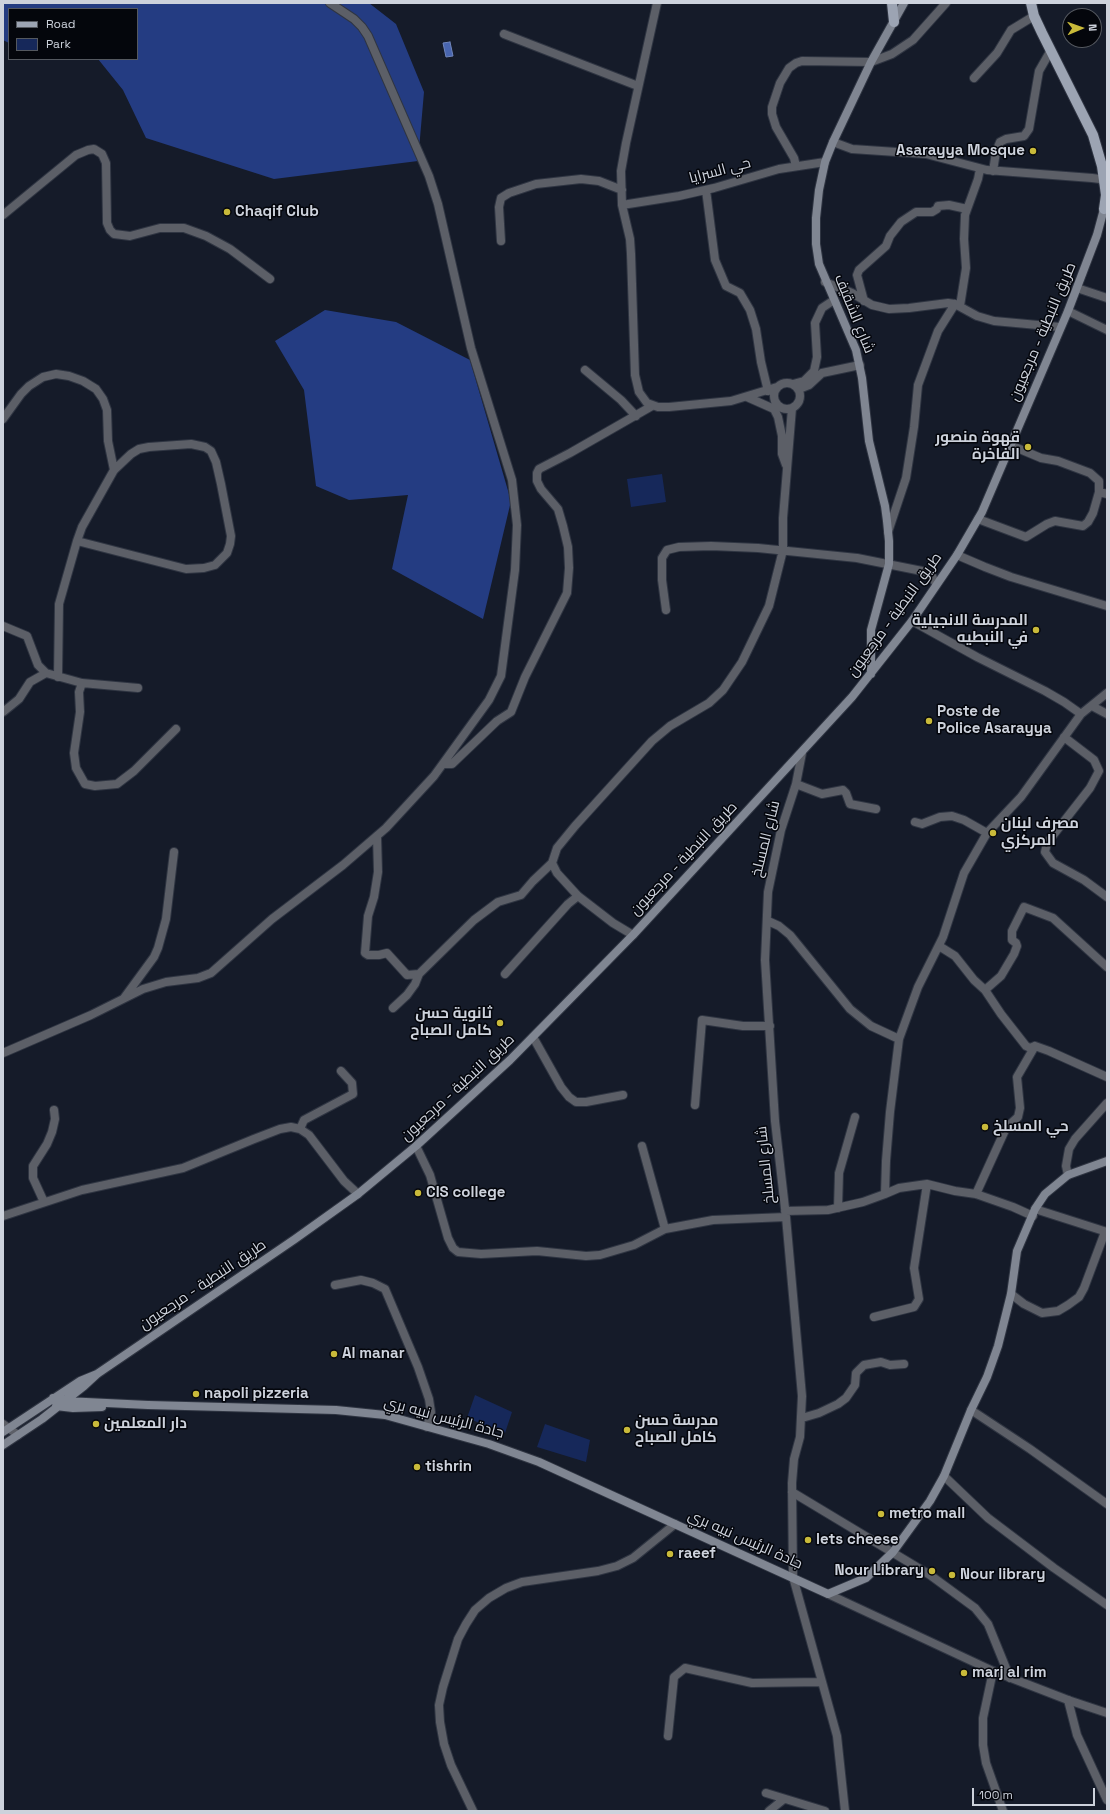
<!DOCTYPE html>
<html>
<head>
<meta charset="utf-8">
<style>
	body { margin:0 }
	#map { position:relative; width:1110px; height:1814px; overflow:hidden; background:#151b29; font-family:"Space Grotesk",sans-serif }
	canvas { display:block }
	.frame { position:absolute; inset:0; border:4px solid #cdd2dc; pointer-events:none }
	.legend { position:absolute; left:8px; top:8px; width:130px; height:52px; box-sizing:border-box; background:#04060c; border:1px solid #54585f; margin:0; padding:5px 7px; list-style:none; font-size:12px; color:#cdd2dc }
	.legend li { display:flex; align-items:center; gap:8px; height:20px }
	.legend b { width:20px; border:1px solid #54585f }
	.north { position:absolute; left:1062px; top:8px; width:40px; height:40px; box-sizing:border-box; background:#04060c; border:1px solid #54585f; border-radius:50%; rotate:88deg; font-size:11px; font-weight:700; line-height:16px; text-align:center; color:#cdd2dc }
	.north::after { content:''; display:block; margin:auto; width:14px; height:18px; background:#c9ba3a; clip-path:polygon(50% 0,100% 100%,50% 72%,0 100%) }
	.scale { position:absolute; left:972px; top:1788px; width:123px; height:18px; box-sizing:border-box; border:2px solid #cdd2dc; border-top:0; padding-left:5px; font-size:12px; line-height:14px; white-space:nowrap; color:#cdd2dc; -webkit-text-stroke:3px #04060c; paint-order:stroke }
</style>
</head>
<body>
<div id="map">
<canvas width="1110" height="1814"></canvas>
<div class="frame"></div>
<ul class="legend">
<li><b style="height:5px;background:#9ca4b3"></b>Road</li>
<li><b style="height:11px;background:#16285a"></b>Park</li>
</ul>
<div class="north">N</div>
<div class="scale">100 m</div>
</div>
<script>
const context = document.querySelector('canvas').getContext('2d');
context.lineJoin = 'round';
function fillPath(path, color) {
  context.fillStyle = color;
  context.fill(path, 'evenodd');
}
function shape(rows) {
  const path = new Path2D();
  for (const r of rows) {
    if (r.length === 3) {
      path.moveTo(r[0] + r[2], r[1]);
      path.arc(r[0], r[1], r[2], 0, 2 * Math.PI);
      continue;
    }
    path.moveTo(r[0], r[1]);
    for (let i = 2; i < r.length; i += 2) path.lineTo(r[i], r[i + 1]);
  }
  return path;
}
function stroke(path, color, width, dash) {
  context.strokeStyle = color;
  context.lineWidth = width;
  context.lineCap = dash ? 'butt' : 'round';
  context.setLineDash(dash || []);
  context.stroke(path);
}
function write(font, color, halo, rows, align = 'center') {
  context.font = font + ' "Space Grotesk",Cairo,sans-serif';
  context.lineWidth = 3;
  context.setLineDash([]);
  context.textBaseline = 'middle';
  context.strokeStyle = halo;
  context.fillStyle = color;
  for (const [text, x, y, turn = 0] of rows) {
    context.save();
    context.translate(x, y);
    context.rotate((+turn || 0) * Math.PI / 180);
    context.textAlign = isNaN(turn) ? turn : align;
    if (halo) context.strokeText(text, 0, 0);
    context.fillText(text, 0, 0);
    context.restore();
  }
}
const green = shape([
	[662,474,666,502,631,507,627,479],
	[475,1395,512,1412,505,1433,467,1418],
	[545,1424,590,1440,586,1462,537,1447]
]);
const forest = shape([
	[3,3,369,3,396,24,424,92,418,161,274,179,146,138,123,90,98,59,137,59,137,9,9,9,9,43,3,40],
	[325,310,396,322,470,360,511,501,483,619,392,569,408,495,349,500,316,486,304,390,275,341]
]);
const water = shape([
	[450,42,453,56,446,57,443,43,450,42]
]);
const minor = shape([
	[657,3,626,143,621,171,622,205,630,239,631,254,635,375,639,392,647,403,658,407,669,407,731,401,777,387],
	[504,34,638,86],
	[974,78,997,53,1011,30,1034,16],
	[833,142,852,149,926,154,987,170,1092,178,1100,179,1105,183],
	[796,166,794,158,776,127,772,114,772,107,780,83,789,68,796,63,802,61,871,62,892,54,913,40,946,3],
	[993,171,996,152,1000,142,1006,139,1024,136,1029,129,1039,71,1051,50],
	[706,190,715,260,726,286,740,293,750,310,756,329,761,362,768,391],
	[622,205,679,196,714,188,779,169,825,162],
	[3,215,76,155,88,150,94,149,102,154,106,163,107,223,110,230,114,234,130,236,160,228,184,228,206,236,230,249,270,279],
	[501,241,499,207,501,198,509,193,536,184,581,179,599,181,622,190],
	[825,282,852,293,872,305,889,309,909,308,948,303,955,304,977,316,994,321,1060,327],
	[1077,288,1107,298],
	[864,301,857,275,859,270,886,246,890,236,901,222,916,212,932,212,937,209,938,206,949,205,967,209],
	[960,306,966,268,964,239,965,215,978,179,980,169],
	[1068,311,1107,330],
	[585,370,621,400,636,416],
	[787,396,13],
	[793,384,804,381,814,371,817,357,815,323,822,308,834,300],
	[799,389,809,385,822,373,860,365],
	[747,397,774,409,778,417,782,436,782,454,786,465],
	[3,419,21,394,29,386,43,377,56,374,69,376,83,381,96,389,103,399,107,410,108,441,114,470],
	[1010,445,1041,458,1058,461,1090,473,1099,481,1099,492,1107,494],
	[978,519,1026,537,1047,524,1055,521,1083,526,1088,522,1093,513,1099,492],
	[888,532,906,478,914,427,918,385,938,331,955,304],
	[957,555,985,567,1011,577,1107,606],
	[666,610,662,580,662,558,667,550,679,547,711,546,758,548,857,558,922,571,932,576,936,584],
	[912,621,977,657,1045,691,1064,702,1081,714,1107,693],
	[3,626,27,636,38,665,46,673,30,682,19,699,3,712],
	[46,673,82,683,79,692,80,712,74,753,76,768,85,784,95,786,117,784,134,771,176,729],
	[58,677,59,604,77,541,82,527,114,470,131,454,139,449,149,447,191,444,205,447,211,451,216,462,221,484,231,536,230,544,227,553,215,565,204,568,186,569,77,541],
	[82,683,138,688],
	[1092,706,1107,714],
	[1064,737,1094,760,1099,771,1090,788,1047,843,1045,852,1053,863,1084,880,1107,897],
	[802,753,796,784,781,830,768,892,765,960,775,1121,786,1217,802,1396,800,1437,794,1459,792,1483,793,1577,837,1736,845,1811],
	[443,764,452,764,497,721,511,712,525,677,567,593,569,568,568,547,563,526,558,509,541,489,537,481,537,473,539,469,570,453,652,406],
	[796,784,822,794,843,790,846,793,850,804,876,809],
	[915,822,922,824,940,817,952,816,964,820,987,833],
	[377,836,378,872,374,897,368,916,365,953,368,955,379,955,387,953,407,975,419,974,474,920,498,902,521,895,533,881,552,863,557,848,575,826,652,741,670,726,709,703,723,690,742,662,769,606,783,550,783,518,792,408],
	[552,863,557,873,578,896,613,923,633,935],
	[768,921,779,926,790,935,850,1009,871,1026,899,1039],
	[939,946,955,956,974,980,985,990,1001,1014,1026,1046,1030,1048,1035,1046,1049,1051,1107,1077],
	[505,974,568,904,578,896],
	[985,990,1001,976,1014,954,1017,946,1016,943,1012,940,1012,931,1024,907,1053,918,1107,967],
	[124,998,154,957,158,948,166,919,174,852],
	[393,1008,407,995,415,984,419,974],
	[533,1037,561,1087,569,1097,576,1102,586,1102,623,1095],
	[3,1053,91,1015,143,989,166,982,198,978,211,973,272,919,343,865,386,828,434,776,489,700,501,676,515,570,517,525,512,480,471,348,438,204,429,176,368,36,362,27,354,19,330,3],
	[695,1105,702,1020,743,1026,770,1026],
	[300,1129,304,1120,353,1094,352,1083,341,1071],
	[416,1146,430,1175,448,1238,453,1248,458,1252,481,1254,537,1251,586,1256,600,1255,634,1245,665,1229],
	[642,1146,665,1229,713,1220,786,1217],
	[1068,1175,1066,1166,1069,1149,1075,1139,1107,1103],
	[885,1194,899,1188,927,1184,955,1191,976,1194,1013,1207,1033,1216],
	[976,1194,1006,1128,1018,1117,1020,1108,1017,1077,1035,1046],
	[44,1202,33,1178,33,1166,47,1144,52,1132,55,1119,54,1110],
	[838,1208,839,1173,855,1117],
	[1035,1209,1107,1232],
	[785,1211,828,1210,863,1202,885,1194,886,1161,890,1112,899,1039,918,987,943,937,964,873,987,833,1021,797,1081,714],
	[3,1216,82,1190,183,1168,254,1139,280,1129,291,1127,300,1129,309,1135,344,1181,358,1194],
	[335,1285,361,1280,373,1283,385,1289,418,1367,429,1399,431,1412,427,1427],
	[1011,1294,1024,1304,1042,1313,1058,1311,1068,1305,1079,1297,1084,1288,1105,1232],
	[874,1317,914,1307,919,1299,914,1268,927,1184],
	[971,1410,1030,1449,1107,1504],
	[802,1418,819,1413,838,1404,846,1398,855,1385,856,1373,864,1365,881,1362,890,1365,904,1364],
	[944,1476,988,1518,1054,1568,1107,1605],
	[792,1492,930,1575,975,1608,988,1624,1010,1678],
	[993,1671,983,1718,983,1745,986,1763,1003,1811],
	[1068,1700,1077,1735,1107,1800],
	[668,1736,674,1677,685,1668,752,1683,822,1682],
	[766,1793,825,1811],
	[473,1811,451,1765,444,1744,440,1722,439,1705,443,1687,458,1639,466,1624,475,1610,489,1598,506,1588,522,1582,598,1571,617,1566,633,1558,675,1524],
	[769,1811,784,1799]
]);
const tertiary = shape([
	[3,1424,18,1435],
	[828,1594,993,1671,1068,1700,1107,1713]
]);
const secondary = shape([
	[871,674,871,630,889,564,889,541,887,521,885,506,869,441,862,378,856,350,819,264,816,244,816,218,819,190,825,162,833,142,871,62,904,3],
	[53,1398,65,1401,148,1405,336,1410,385,1415,489,1444,539,1462,828,1594,866,1578,893,1552,930,1501,944,1476,971,1410,987,1377,998,1346,1011,1294,1017,1251,1035,1209,1045,1194,1068,1175,1107,1161],
	[56,1406,73,1408,102,1407],
	[3,1432,80,1381,97,1374],
	[3,1445,42,1419,84,1386,97,1374,295,1239,358,1194,416,1146,510,1060,633,935,852,697,912,621,957,555,982,512,1068,311,1097,235,1104,209]
]);
const primary = shape([
	[892,3,894,22],
	[1031,3,1034,16,1042,33,1093,135,1102,166,1106,195,1104,209,1107,208]
]);
const markers = [
	[1033,151,4,"#c9ba3a"],
	[227,212,4,"#c9ba3a"],
	[1028,447,4,"#c9ba3a"],
	[1036,630,4,"#c9ba3a"],
	[929,721,4,"#c9ba3a"],
	[993,833,4,"#c9ba3a"],
	[500,1023,4,"#c9ba3a"],
	[985,1127,4,"#c9ba3a"],
	[418,1193,4,"#c9ba3a"],
	[334,1354,4,"#c9ba3a"],
	[196,1394,4,"#c9ba3a"],
	[96,1424,4,"#c9ba3a"],
	[627,1430,4,"#c9ba3a"],
	[417,1467,4,"#c9ba3a"],
	[881,1514,4,"#c9ba3a"],
	[808,1540,4,"#c9ba3a"],
	[670,1554,4,"#c9ba3a"],
	[932,1571,4,"#c9ba3a"],
	[952,1575,4,"#c9ba3a"],
	[964,1673,4,"#c9ba3a"]
];
const poiNames = [
	["Asarayya Mosque",1025,151,"right"],
	["Chaqif Club",235,212],
	["قهوة منصور",1020,438,"right"],
	["الفاخرة",1020,455,"right"],
	["المدرسة الانجيلية",1028,621,"right"],
	["في النبطيه",1028,638,"right"],
	["Poste de",937,712],
	["Police Asarayya",937,729],
	["مصرف لبنان",1001,824],
	["المركزي",1001,841],
	["ثانوية حسن",492,1014,"right"],
	["كامل الصباح",492,1031,"right"],
	["حي المسلخ",993,1127],
	["CIS college",426,1193],
	["Al manar",342,1354],
	["napoli pizzeria",204,1394],
	["مدرسة حسن",635,1421],
	["كامل الصباح",635,1438],
	["دار المعلمين",104,1424],
	["tishrin",425,1467],
	["metro mall",889,1514],
	["lets cheese",816,1540],
	["raeef",678,1554],
	["Nour Library",924,1571,"right"],
	["Nour library",960,1575],
	["marj al rim",972,1673]
];
const streetNames = [
	["حي السرايا",720,171,-15],
	["شارع الشقيف",854,314,68],
	["طريق النبطية - مرجعيون",1043,332,-67],
	["طريق النبطية - مرجعيون",895,615,-54],
	["شارع المسلخ",766,839,-76],
	["طريق النبطية - مرجعيون",684,859,-47],
	["طريق النبطية - مرجعيون",458,1088,-43],
	["شارع المسلخ",766,1165,-96],
	["طريق النبطية - مرجعيون",203,1285,-34],
	["جادة الرئيس نبيه بري",444,1418,15],
	["جادة الرئيس نبيه بري",745,1540,24]
];
fillPath(green, '#16285a');
fillPath(forest, '#243c82');
fillPath(water, '#4865af');
stroke(water, '#7086bc', 1);
stroke(minor, '#2f3542', 10);
stroke(tertiary, '#2f3542', 10);
stroke(secondary, '#2f3542', 10);
stroke(primary, '#2f3542', 12);
stroke(minor, '#5c5f67', 8);
stroke(tertiary, '#5c5f67', 8);
stroke(secondary, '#808692', 8);
stroke(primary, '#9ca4b3', 10);
for (const [x, y, r, color] of markers) {
  const dot = new Path2D();
  dot.arc(x, y, r, 0, 2 * Math.PI);
  context.fillStyle = color;
  context.fill(dot);
  stroke(dot, '#04060c', 1.5);
}
write('bold 15px', '#cdd2dc', '#04060c', poiNames, 'left');
write('15px', '#cdd2dc', '#04060c', streetNames);
</script>
</body>
</html>
